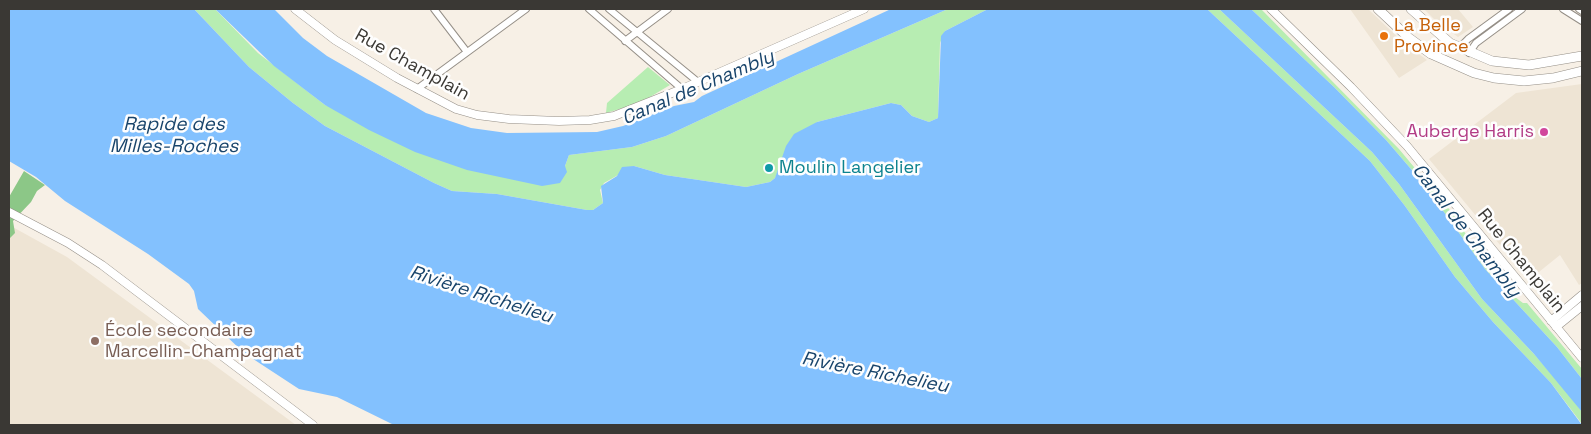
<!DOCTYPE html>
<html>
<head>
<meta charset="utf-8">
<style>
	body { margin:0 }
	#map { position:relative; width:1591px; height:434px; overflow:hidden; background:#f7f0e6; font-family:"Space Grotesk",sans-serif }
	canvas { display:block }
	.frame { position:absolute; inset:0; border:10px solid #3a3834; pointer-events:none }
</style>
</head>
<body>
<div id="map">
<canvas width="1591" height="434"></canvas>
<div class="frame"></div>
</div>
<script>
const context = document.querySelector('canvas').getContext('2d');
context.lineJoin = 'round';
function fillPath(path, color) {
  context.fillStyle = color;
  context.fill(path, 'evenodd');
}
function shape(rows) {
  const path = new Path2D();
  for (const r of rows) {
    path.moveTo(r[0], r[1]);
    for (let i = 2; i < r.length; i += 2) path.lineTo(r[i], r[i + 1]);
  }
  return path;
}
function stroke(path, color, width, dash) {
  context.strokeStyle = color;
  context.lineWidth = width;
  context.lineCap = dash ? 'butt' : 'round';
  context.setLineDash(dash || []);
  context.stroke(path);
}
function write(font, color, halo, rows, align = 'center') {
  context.font = font + ' "Space Grotesk",sans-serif';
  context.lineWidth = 5;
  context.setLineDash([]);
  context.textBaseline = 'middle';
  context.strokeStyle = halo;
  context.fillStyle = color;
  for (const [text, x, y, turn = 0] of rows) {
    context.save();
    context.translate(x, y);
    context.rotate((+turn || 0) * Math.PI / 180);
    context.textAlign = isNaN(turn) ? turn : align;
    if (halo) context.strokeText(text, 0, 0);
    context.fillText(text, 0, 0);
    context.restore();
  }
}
const built = shape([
	[1350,9,1368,9,1405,44,1427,60,1399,78],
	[1424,9,1458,9,1473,27,1458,37,1437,22],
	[1582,84,1582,283,1579,285,1560,255,1529,280,1429,159,1516,93],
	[9,225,67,257,296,425,9,425]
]);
const green = shape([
	[194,9,215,9,258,53,325,105,565,166,569,155,632,147,666,136,798,74,948,9,988,9,945,31,940,43,938,118,929,122,912,116,901,105,891,103,817,122,781,166,775,178,770,182,746,187,665,175,634,166,604,183,600,190,603,203,593,210,587,210,497,194,452,191,434,183,325,126,293,103,249,67],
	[1207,9,1219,9,1372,152,1399,184,1482,299,1534,354,1573,399,1582,412,1582,424,1551,383,1493,322,1455,277,1405,206,1370,161],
	[1251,9,1261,9,1399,149,1454,215,1467,236,1515,297,1523,303,1527,303,1582,369,1582,379,1557,347,1485,269,1423,183,1386,140,1334,87],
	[648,67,670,85,640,103,606,113,607,103]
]);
const forest = shape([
	[24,171,45,185,37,191,31,202,13,221,15,233,9,239,9,197]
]);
const water = shape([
	[9,9,194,9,249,67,293,103,325,126,434,183,452,191,497,194,587,210,593,210,603,203,601,186,617,176,622,167,634,166,665,175,746,187,770,182,775,178,786,146,794,134,817,122,891,103,901,105,912,116,929,122,938,118,941,36,945,31,988,9,1207,9,1370,161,1405,206,1455,277,1493,322,1551,383,1582,425,394,425,337,397,299,389,244,353,198,309,194,291,189,284,148,254,65,201,36,177,9,161],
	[215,9,274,9,303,38,327,56,426,113,471,128,507,133,597,132,623,126,674,106,694,102,702,96,891,9,948,9,798,74,666,136,632,147,569,155,565,166,567,172,560,183,542,186,467,170,415,152,369,130,325,105,274,66],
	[1219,9,1251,9,1334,87,1386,140,1423,183,1485,269,1557,347,1582,379,1582,412,1534,354,1482,299,1399,184,1372,152]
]);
const minor = shape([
	[434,9,467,52],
	[589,9,682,89],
	[609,9,698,82],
	[1563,9,1582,21],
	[1579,9,1582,11],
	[625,41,668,9],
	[1459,48,1468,39,1509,9],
	[1469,53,1476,43,1522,9],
	[417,89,526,9]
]);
const tertiary = shape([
	[295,9,335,40,397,78,456,109,477,115,509,119,559,121,590,120,614,116,682,89,864,9],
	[1271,9,1351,87,1407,146,1582,358],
	[9,212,68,243,102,265,313,425],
	[1551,321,1582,295],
	[1556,327,1582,306]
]);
const secondary = shape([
	[1378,9,1409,38,1431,54,1474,73,1494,78,1524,81,1553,78,1582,71],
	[1411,9,1450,43,1492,61,1529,65,1582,56]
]);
const markers = [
	[1384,36,5,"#e8710a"],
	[1544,132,5,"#d1479c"],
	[769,168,5,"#0f9aa8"],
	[95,341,5,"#8d6e63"]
];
const foodNames = [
	["La Belle",1394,26],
	["Province",1394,47]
];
const streetNames = [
	["Rue Champlain",412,65,29],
	["Rue Champlain",1521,261,51]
];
const hotelNames = [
	["Auberge Harris",1534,132]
];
const cultureNames = [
	["Moulin Langelier",779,168]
];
const educationNames = [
	["École secondaire",105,331],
	["Marcellin-Champagnat",105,352]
];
const waterNames = [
	["Canal de Chambly",698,88,-23],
	["Rapide des",174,125],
	["Milles-Roches",174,147],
	["Canal de Chambly",1466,231,52],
	["Rivière Richelieu",481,295,18],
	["Rivière Richelieu",875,373,11]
];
fillPath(built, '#eee4d4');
fillPath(green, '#b7edb2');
fillPath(forest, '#8cc787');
fillPath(water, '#83c1fe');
stroke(minor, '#958f87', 8);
stroke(tertiary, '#958f87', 9);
stroke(secondary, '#958f87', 10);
stroke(minor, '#fff', 6);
stroke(tertiary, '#fff', 8);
stroke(secondary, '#fff', 9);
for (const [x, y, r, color] of markers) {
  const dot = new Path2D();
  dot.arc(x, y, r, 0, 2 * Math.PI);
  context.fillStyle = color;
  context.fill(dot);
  stroke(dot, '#fefefe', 2);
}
write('18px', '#c56008', '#fefefe', foodNames, 'left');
write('18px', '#3a3834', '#fefefe', streetNames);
write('18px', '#b23c85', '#fefefe', hotelNames, 'right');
write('18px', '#0d838f', '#fefefe', cultureNames, 'left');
write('18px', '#785e54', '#fefefe', educationNames, 'left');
write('italic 19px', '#18446b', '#fefefe', waterNames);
</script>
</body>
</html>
